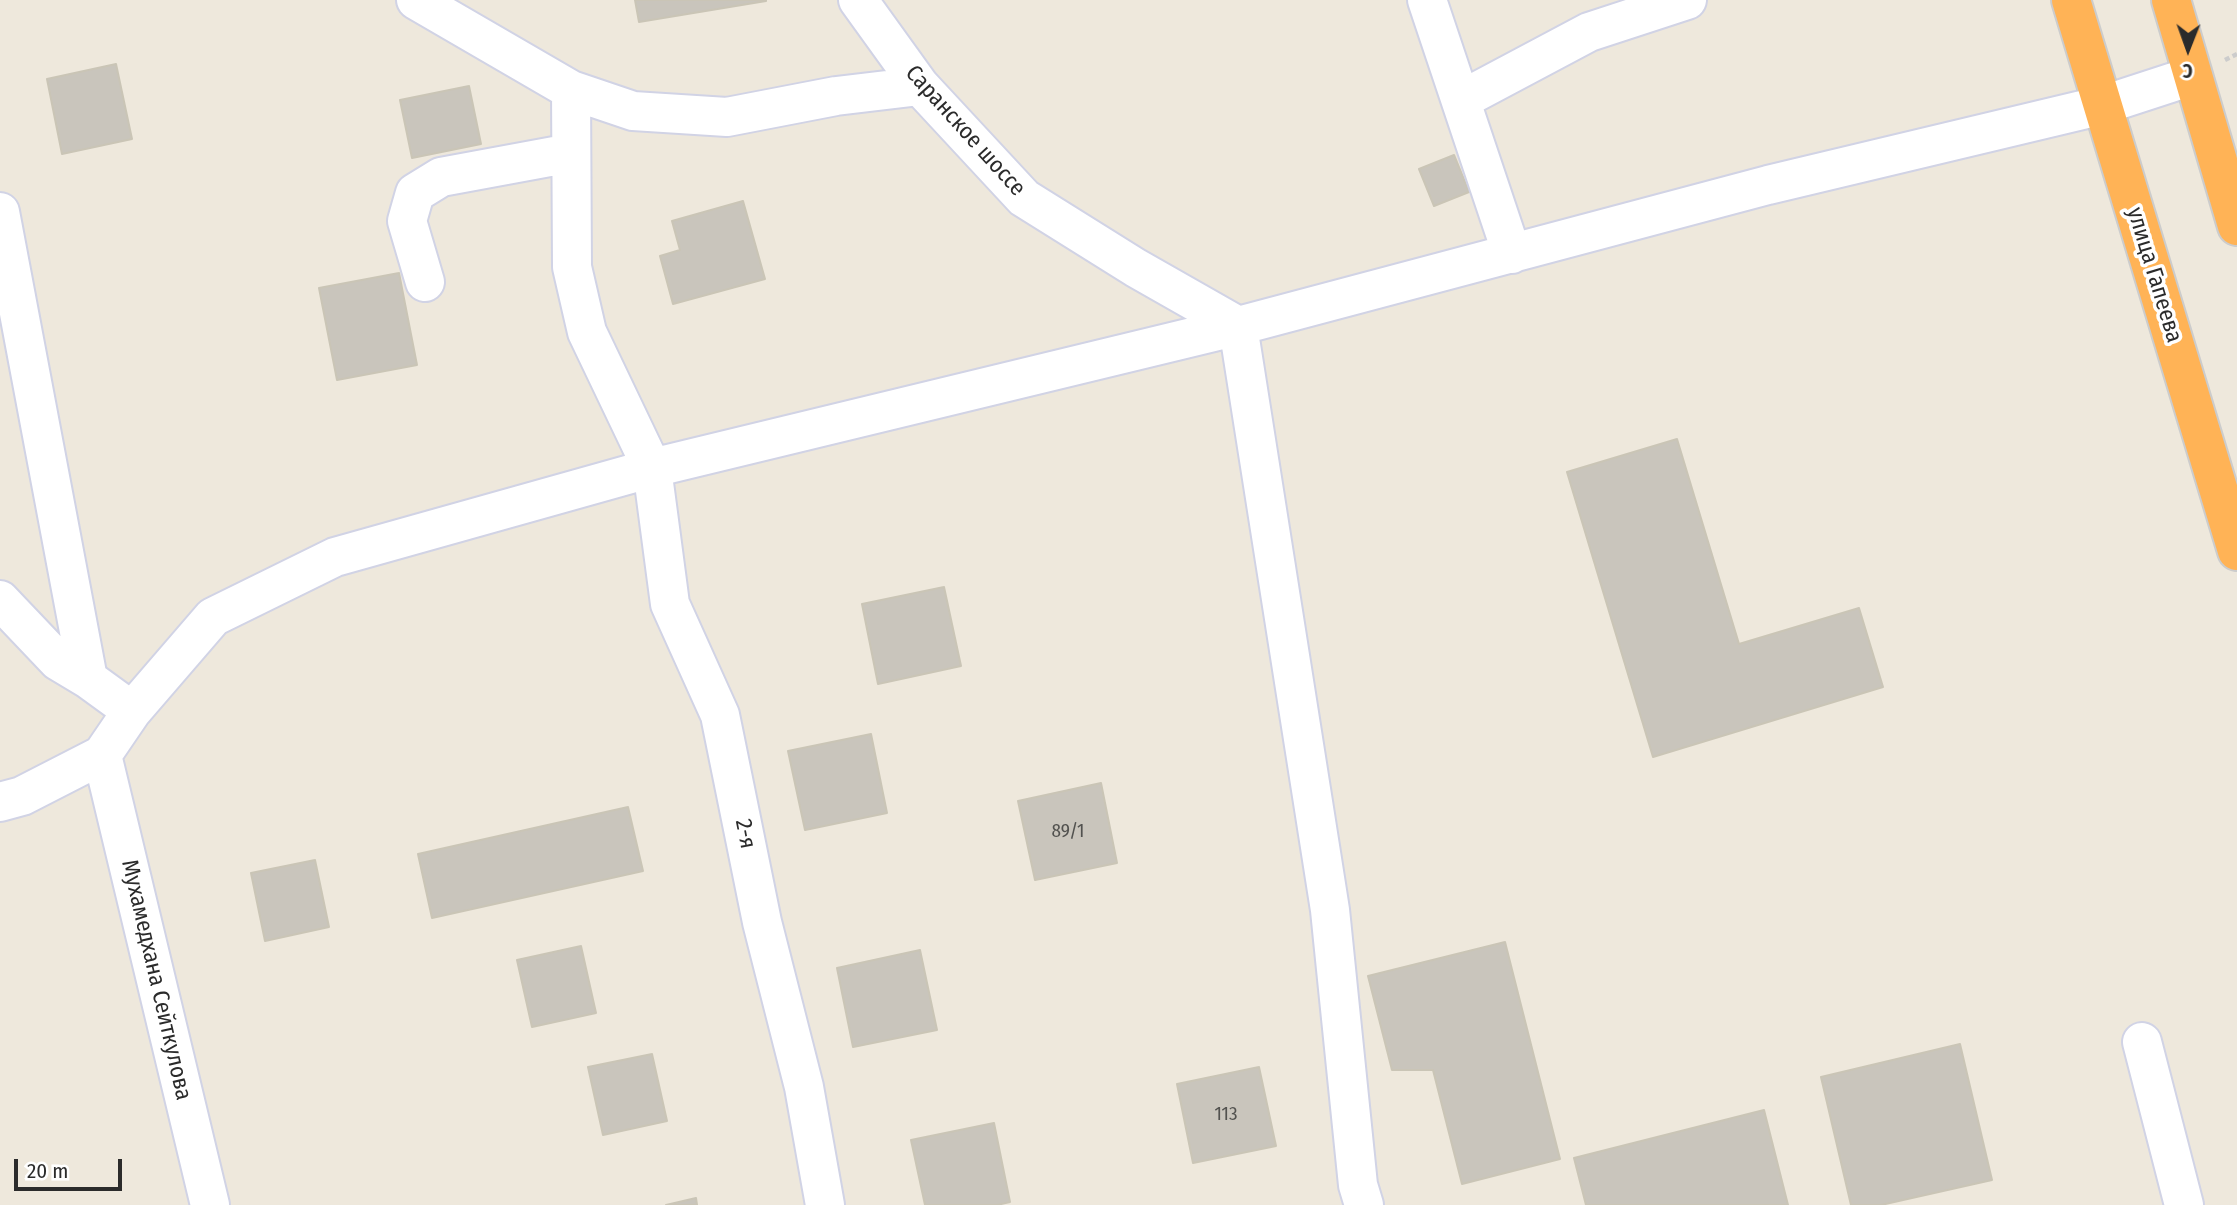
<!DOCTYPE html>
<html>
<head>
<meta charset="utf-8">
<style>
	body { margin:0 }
	#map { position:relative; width:2237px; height:1205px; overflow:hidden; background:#eee8dc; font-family:"Fira Sans Condensed",sans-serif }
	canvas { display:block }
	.north { position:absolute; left:2153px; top:14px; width:70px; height:70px; -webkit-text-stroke:5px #fff; paint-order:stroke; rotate:181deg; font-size:19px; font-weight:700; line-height:28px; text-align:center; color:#2b2b2b }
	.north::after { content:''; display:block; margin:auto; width:24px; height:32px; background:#2b2b2b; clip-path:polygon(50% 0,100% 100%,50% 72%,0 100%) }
	.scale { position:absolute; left:14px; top:1159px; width:108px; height:32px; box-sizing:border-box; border:4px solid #2b2b2b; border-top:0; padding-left:9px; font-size:21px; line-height:24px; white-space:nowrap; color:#2b2b2b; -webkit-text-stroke:5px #fff; paint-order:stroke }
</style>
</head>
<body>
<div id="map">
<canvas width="2237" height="1205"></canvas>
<div class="north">С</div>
<div class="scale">20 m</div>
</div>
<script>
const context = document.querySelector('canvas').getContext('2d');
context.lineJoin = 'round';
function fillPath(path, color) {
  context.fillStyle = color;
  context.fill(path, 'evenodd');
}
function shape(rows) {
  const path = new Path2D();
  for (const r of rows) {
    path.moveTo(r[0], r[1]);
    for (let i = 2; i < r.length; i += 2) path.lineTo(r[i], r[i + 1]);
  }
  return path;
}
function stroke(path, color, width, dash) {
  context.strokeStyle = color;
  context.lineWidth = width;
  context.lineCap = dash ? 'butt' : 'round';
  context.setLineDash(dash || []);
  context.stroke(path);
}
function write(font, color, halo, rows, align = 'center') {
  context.font = font + ' "Fira Sans Condensed",sans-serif';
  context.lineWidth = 7;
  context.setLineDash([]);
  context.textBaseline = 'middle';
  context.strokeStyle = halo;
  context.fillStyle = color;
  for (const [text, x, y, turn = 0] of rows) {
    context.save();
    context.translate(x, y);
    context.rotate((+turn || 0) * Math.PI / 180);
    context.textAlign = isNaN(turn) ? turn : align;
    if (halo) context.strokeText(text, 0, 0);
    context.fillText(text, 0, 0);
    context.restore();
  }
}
const building = shape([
	[635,0,766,0,766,1,639,22,635,0],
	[116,64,132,139,62,154,47,79,116,64],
	[469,86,481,144,412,158,400,100,469,86],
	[1454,155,1469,192,1434,206,1419,169,1454,155],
	[743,201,765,279,673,304,660,256,680,250,672,221,743,201],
	[399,273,417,365,337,380,319,288,399,273],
	[1677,439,1739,644,1859,608,1883,687,1653,757,1567,472,1677,439],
	[944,587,961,666,878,684,862,604,944,587],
	[871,734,887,813,805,830,788,751,871,734],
	[1101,783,1117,863,1035,880,1018,801,1101,783],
	[628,807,643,871,432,918,418,854,628,807],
	[315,860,329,927,265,941,251,873,315,860],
	[1505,942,1560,1159,1462,1184,1433,1070,1392,1070,1368,976,1505,942],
	[581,946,596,1013,532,1027,517,960,581,946],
	[920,950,937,1030,853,1047,837,968,920,950],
	[1960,1044,1992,1180,1881,1205,1851,1205,1821,1077,1960,1044],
	[652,1054,667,1121,603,1135,588,1067,652,1054],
	[1259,1067,1276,1146,1193,1163,1177,1084,1259,1067],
	[1764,1110,1788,1205,1586,1205,1574,1158,1764,1110],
	[994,1123,1010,1202,997,1205,925,1205,911,1140,994,1123],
	[696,1198,697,1205,666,1205,696,1198]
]);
const path = shape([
	[2225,60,2237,54]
]);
const minor = shape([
	[416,0,571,90,633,111,727,117,836,96,920,86],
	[858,0,920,86,1024,198,1136,268,1238,326,1330,910,1358,1185,1364,1205],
	[1427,0,1512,254],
	[571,90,572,267,587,332,652,468,670,604,720,715,762,922,804,1087,825,1205],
	[1461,100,1589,32,1687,0],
	[0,212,88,679,132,711],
	[425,282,407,221,415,193,441,177,571,153],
	[0,600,58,661,88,679],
	[102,755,210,1205],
	[0,802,22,796,102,755,132,711,213,617,335,557,652,468,1238,326,1768,185,2103,105,2192,76],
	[2142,1042,2184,1205]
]);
const highway = shape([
	[2071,0,2237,551],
	[2171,0,2237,226]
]);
const numberNames = [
	["89/1",1068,832],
	["113",1226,1115]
];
const streetNames = [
	["Саранское шоссе",965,131,48],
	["улица Гапеева",2154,275,73],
	["2-я",745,834,79],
	["Мухамедхана Сейткулова",156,980,77]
];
fillPath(building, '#c9c5bc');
stroke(building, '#cac5b6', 2);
stroke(minor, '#d1d3e5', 42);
stroke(highway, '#ccc', 42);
stroke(path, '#ccc', 4.5, [5, 3.5]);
stroke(minor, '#fff', 38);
stroke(highway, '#ffb356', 38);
write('19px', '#52524f', null, numberNames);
write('23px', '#2b2b2b', '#fff', streetNames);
</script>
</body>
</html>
